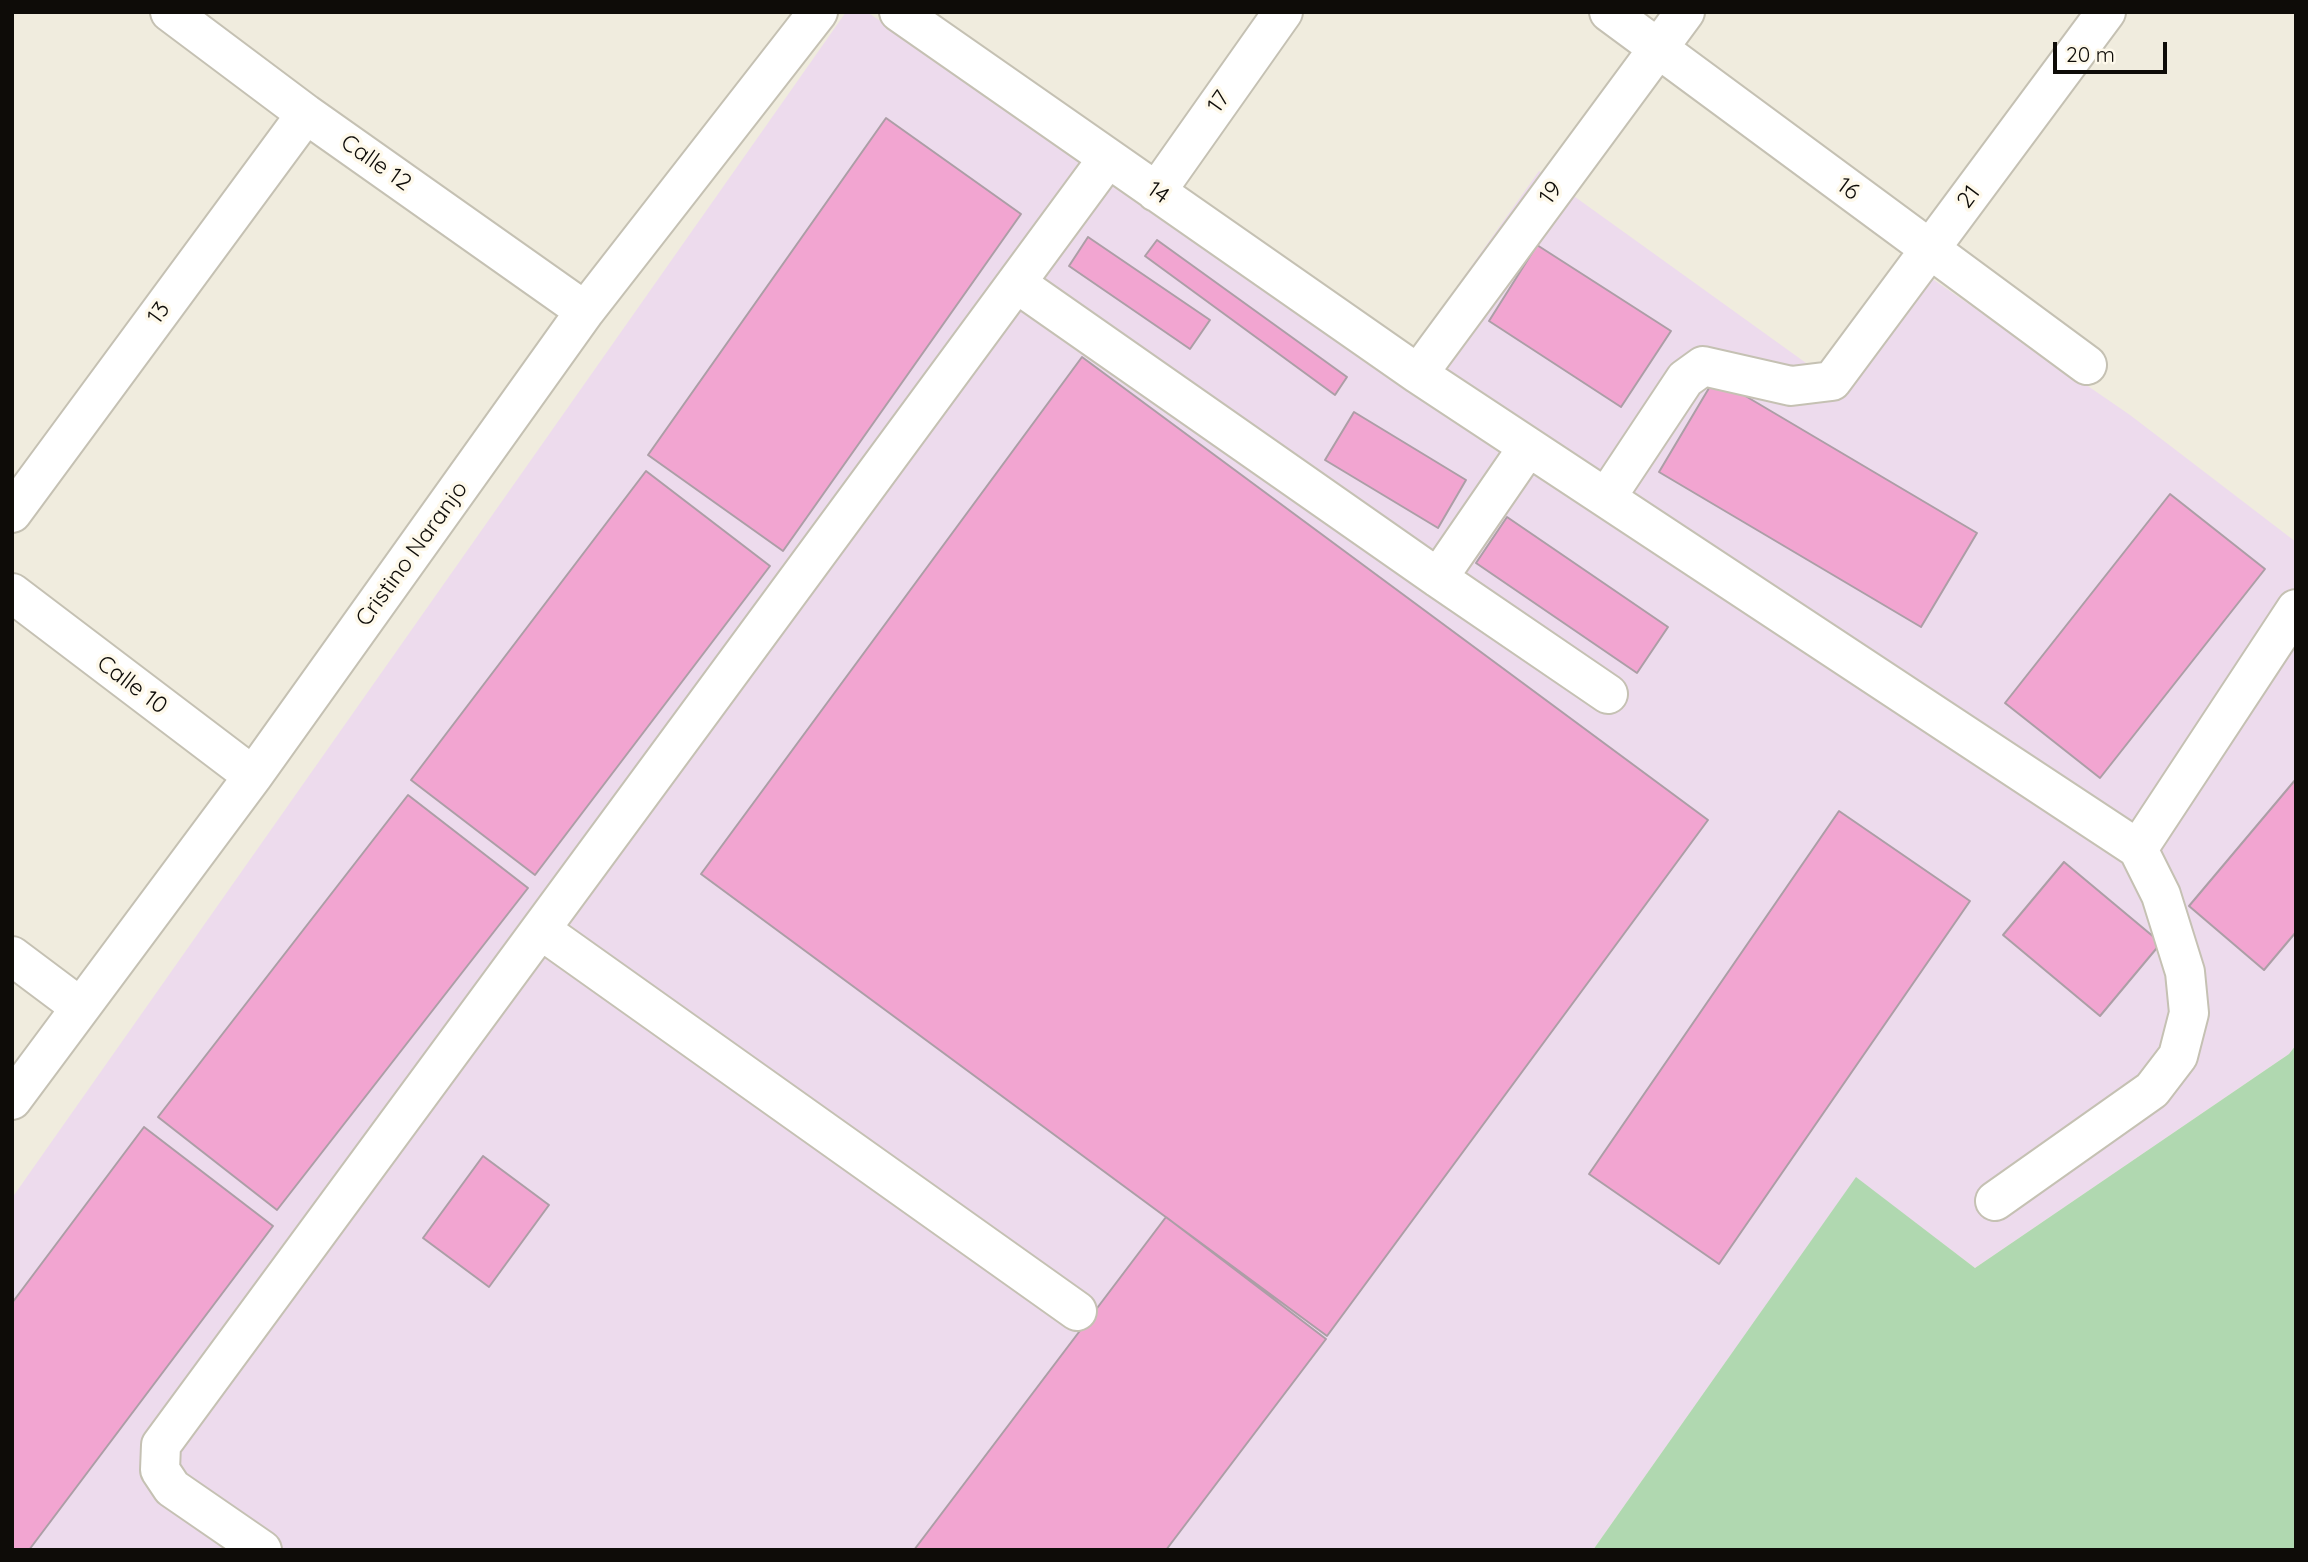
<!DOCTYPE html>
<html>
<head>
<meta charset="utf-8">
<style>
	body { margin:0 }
	#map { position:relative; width:2308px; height:1562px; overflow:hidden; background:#f0ecde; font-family:Quicksand,sans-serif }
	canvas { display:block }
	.frame { position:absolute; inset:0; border:14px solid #0e0c08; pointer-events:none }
	.scale { position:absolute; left:2053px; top:42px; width:114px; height:32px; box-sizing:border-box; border:4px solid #0e0c08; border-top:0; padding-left:9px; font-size:21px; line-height:24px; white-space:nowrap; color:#0e0c08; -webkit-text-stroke:5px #fef9eb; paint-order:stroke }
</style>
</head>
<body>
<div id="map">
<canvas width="2308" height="1562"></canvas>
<div class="frame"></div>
<div class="scale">20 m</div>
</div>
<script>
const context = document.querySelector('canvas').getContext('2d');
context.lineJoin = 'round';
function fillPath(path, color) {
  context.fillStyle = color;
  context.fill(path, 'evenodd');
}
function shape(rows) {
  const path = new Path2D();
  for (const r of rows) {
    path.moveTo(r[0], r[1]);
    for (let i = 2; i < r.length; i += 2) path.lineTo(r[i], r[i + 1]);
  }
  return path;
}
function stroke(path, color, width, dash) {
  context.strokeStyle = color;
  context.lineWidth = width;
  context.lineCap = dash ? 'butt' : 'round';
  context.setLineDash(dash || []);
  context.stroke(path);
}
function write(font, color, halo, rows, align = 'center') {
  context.font = font + ' Quicksand,sans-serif';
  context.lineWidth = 7;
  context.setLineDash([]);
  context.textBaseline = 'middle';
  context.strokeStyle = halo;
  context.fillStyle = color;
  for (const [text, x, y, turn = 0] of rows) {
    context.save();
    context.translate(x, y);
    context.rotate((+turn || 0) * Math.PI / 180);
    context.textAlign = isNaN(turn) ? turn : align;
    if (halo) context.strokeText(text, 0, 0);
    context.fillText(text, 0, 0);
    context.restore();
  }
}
const industrial = shape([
	[846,12,867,12,1396,372,1539,171,1845,391,1931,278,2130,415,2296,542,2296,1045,2289,1054,1975,1268,1856,1178,1593,1550,12,1550,12,1198]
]);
const green = shape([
	[2296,1045,2296,1550,1593,1550,1856,1177,1975,1268,2289,1054]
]);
const building = shape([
	[886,118,1021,214,783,551,648,455,886,118],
	[1088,237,1210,320,1190,349,1069,266,1088,237],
	[1157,240,1347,377,1335,395,1145,256,1157,240],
	[1537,245,1671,331,1621,407,1489,321,1537,245],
	[1082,357,1708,820,1327,1336,701,874,1082,357],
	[1715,378,1977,533,1921,627,1659,472,1715,378],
	[1354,412,1466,480,1438,528,1325,460,1354,412],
	[646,471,770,566,535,875,411,780,646,471],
	[2170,494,2265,569,2100,778,2005,703,2170,494],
	[1507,517,1668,627,1637,673,1476,563,1507,517],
	[2296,779,2296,932,2264,970,2189,906,2296,779],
	[408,795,528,888,277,1210,158,1117,408,795],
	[1839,811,1970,901,1719,1264,1589,1174,1839,811],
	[2064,862,2161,943,2100,1016,2003,935,2064,862],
	[144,1127,273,1226,29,1550,12,1550,12,1303,144,1127],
	[483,1156,549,1205,489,1287,423,1238,483,1156],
	[1166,1217,1326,1339,1166,1550,914,1550,1166,1217]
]);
const minor = shape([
	[170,12,306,114,585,311],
	[899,12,1418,374,2138,849,2161,895,2185,972,2189,1013,2178,1056,2152,1090,1995,1201],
	[1609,12,2087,365],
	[1156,192,1283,12],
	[1016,283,1438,578,1608,694],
	[1418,374,1685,12],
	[1606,498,1685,379,1703,366,1791,386,1832,381,2106,12],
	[12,513,306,114],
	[1438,578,1528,447],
	[12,593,253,776],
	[2138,849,2296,609],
	[541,930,1077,1311],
	[12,956,80,1007],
	[12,1100,253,776,585,311,818,12],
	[262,1550,172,1488,160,1470,161,1445,1108,158]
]);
const streetNames = [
	["17",1219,102,-55],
	["Calle 12",376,163,35],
	["16",1848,189,36],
	["14",1158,193,35],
	["19",1551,193,-54],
	["21",1969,197,-53],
	["13",159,313,-54],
	["Cristino Naranjo",412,554,-54],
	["Calle 10",132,685,37]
];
fillPath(industrial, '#eddbed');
fillPath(green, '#b0d8b0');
fillPath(building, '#f2a5d1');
stroke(building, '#ac9ea6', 2);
stroke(minor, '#c5c1b3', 42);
stroke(minor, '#fff', 38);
write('23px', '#0e0c08', '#fef9eb', streetNames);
</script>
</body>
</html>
